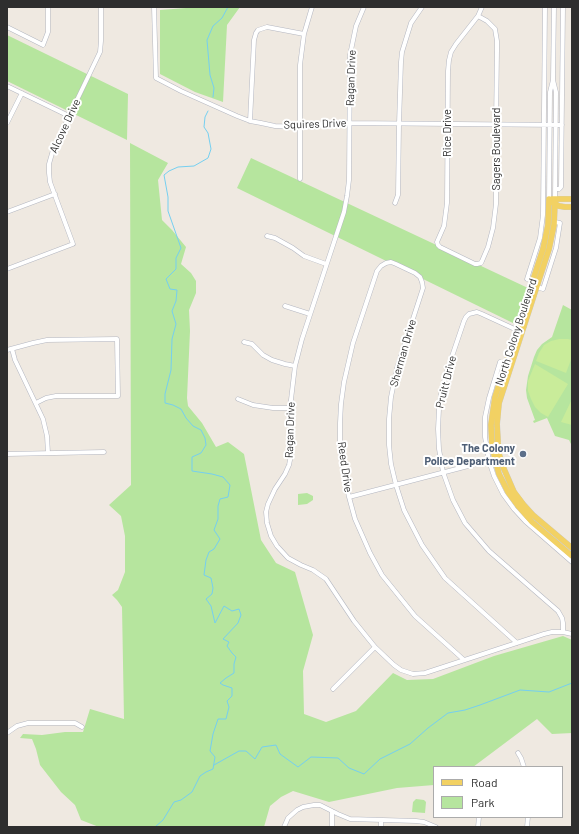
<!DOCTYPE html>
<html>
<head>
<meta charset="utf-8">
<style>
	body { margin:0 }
	#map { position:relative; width:579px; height:834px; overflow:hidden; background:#efe9e1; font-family:Barlow,sans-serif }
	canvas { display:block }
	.frame { position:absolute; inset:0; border:8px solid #2e2e2e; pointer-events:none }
	.legend { position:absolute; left:433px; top:766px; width:130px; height:52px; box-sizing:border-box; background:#fff; border:1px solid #ababab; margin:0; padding:5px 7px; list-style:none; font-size:12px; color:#2e2e2e }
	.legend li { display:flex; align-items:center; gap:8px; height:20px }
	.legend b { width:20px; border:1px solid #ababab }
</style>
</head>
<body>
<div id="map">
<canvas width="579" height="834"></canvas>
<div class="frame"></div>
<ul class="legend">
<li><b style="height:5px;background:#f2d163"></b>Road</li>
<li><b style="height:11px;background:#b6e59e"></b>Park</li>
</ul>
</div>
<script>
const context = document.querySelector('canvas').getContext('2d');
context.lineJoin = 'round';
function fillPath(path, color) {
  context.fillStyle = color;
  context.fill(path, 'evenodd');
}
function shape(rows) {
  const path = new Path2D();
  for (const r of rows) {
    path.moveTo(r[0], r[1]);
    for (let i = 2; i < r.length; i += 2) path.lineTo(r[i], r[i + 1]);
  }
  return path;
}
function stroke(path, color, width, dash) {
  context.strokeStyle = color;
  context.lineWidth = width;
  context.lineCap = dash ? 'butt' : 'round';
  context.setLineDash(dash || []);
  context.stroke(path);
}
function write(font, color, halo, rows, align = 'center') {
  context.font = font + ' Barlow,sans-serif';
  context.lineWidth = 4;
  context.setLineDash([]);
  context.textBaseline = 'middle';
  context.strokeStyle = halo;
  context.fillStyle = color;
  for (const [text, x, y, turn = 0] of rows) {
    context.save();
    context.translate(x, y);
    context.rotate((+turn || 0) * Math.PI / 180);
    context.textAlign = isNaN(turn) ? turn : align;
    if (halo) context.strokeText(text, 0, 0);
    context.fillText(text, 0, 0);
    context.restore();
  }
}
const green = shape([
	[199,7,240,7,227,25,223,102,195,92,160,74,160,10],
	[7,35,128,94,127,140,7,81],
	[130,143,168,163,158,180,162,220,172,230,186,247,181,264,191,273,196,281,196,293,189,310,190,331,187,398,188,406,202,423,216,447,228,442,244,454,261,540,276,563,295,572,313,635,303,671,304,714,326,722,356,711,393,673,407,680,433,679,494,656,563,636,572,640,572,733,552,734,537,719,473,767,434,767,434,785,397,788,329,802,293,791,281,797,270,806,264,827,99,827,81,820,75,805,61,792,40,765,36,749,32,739,20,738,23,734,42,735,65,732,83,732,90,709,124,719,122,607,117,600,112,595,118,590,125,572,125,536,121,516,109,505,131,485],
	[251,158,528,288,515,324,237,188],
	[563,305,572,310,572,446,569,440,555,436,547,418,534,423,533,421,535,420,527,398,526,390,528,376,534,357,537,350,542,344,552,337],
	[307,493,313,496,313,500,307,504,298,505,298,494],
	[416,799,424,800,426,802,425,813,412,812,413,802]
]);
const pitch = shape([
	[559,339,568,339,572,340,572,357,566,373,536,361,539,353,544,345,551,341],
	[535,364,568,384,548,417,541,413,535,407,531,399,528,391,528,381],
	[572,399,572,425,561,422]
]);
const stream = shape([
	[213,97,214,88,210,75,207,40,213,26,222,18,228,7],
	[214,765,239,751,246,751,255,759,262,747,276,745,280,754,298,767,311,757,338,758,349,768,364,774,380,759,410,744,428,728,448,713,465,710,480,705,520,690,549,692,572,683],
	[155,827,163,820,174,802,181,800,192,792,200,776,206,772,213,769,215,757,210,751,213,734,218,719,226,719,229,707,227,701,232,696,232,688,223,685,220,683,226,678,234,673,234,664,236,657,232,653,227,646,229,642,223,639,238,623,241,615,239,609,232,611,224,606,215,623,211,606,206,599,212,594,213,588,211,578,204,575,206,560,209,552,214,549,220,539,214,530,218,519,218,506,220,499,228,497,230,485,223,477,212,474,192,471,192,457,201,453,206,445,205,438,201,430,193,426,186,418,181,409,173,405,165,403,165,394,171,370,172,339,176,324,172,311,176,301,177,290,170,289,166,279,176,269,176,258,181,248,168,211,168,197,164,175,169,171,178,167,194,166,208,158,211,149,208,133,204,127,205,117,208,111]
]);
const minor = shape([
	[154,7,156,78,181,91,237,116,250,121,261,123,275,126,300,127,349,123,562,125],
	[364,7,356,26,350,55,349,180,347,196,344,212,302,339,295,366,290,408,291,455,289,465,285,474,275,489,268,504,266,512,267,523,271,536,277,546,288,558,301,565,313,570,326,579,354,621,375,647,394,665,401,670,413,674,425,673,544,634,552,632,563,632,572,634],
	[554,7,553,80,556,92,555,199],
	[478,16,487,21,495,29,497,41,497,50,496,125,496,204,493,228,488,247,482,261,481,263,477,264,475,264,440,247,438,245,437,242,444,226,447,203,448,71,449,60,451,52,456,44,478,16,482,7],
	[7,27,43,45,48,32,48,7],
	[7,86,69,116],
	[250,121,254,40,256,33,258,30,267,27,304,34],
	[7,123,22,93],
	[300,179,300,65,304,34,312,7],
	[555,189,559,189,561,187,563,7],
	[549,199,550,92,553,80],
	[395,203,398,195,399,124,401,62,402,52,411,23,422,7],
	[7,212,55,194],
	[267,236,275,238,293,248,304,256,326,264],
	[7,269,73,244,50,182,49,173,49,164,53,150,100,52,101,41,101,7],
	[533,281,527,279,540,238,543,215,545,7],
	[537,287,543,289,556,248,560,223,555,222],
	[285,306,310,314],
	[519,331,482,314,477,312,469,314,466,317,464,321,446,374,441,394,439,409,438,429,439,449,443,472,453,500,465,523,489,551,558,611,562,618,563,623,563,632],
	[244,342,252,344,263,355,272,360,285,364,295,366],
	[12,349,15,360,43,419,47,436,48,453],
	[7,350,33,343,47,340,117,339,118,396,56,396,46,398,36,403],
	[506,364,500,362,489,398,485,417,485,437,489,461,494,476,503,494,514,509,525,521,572,562],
	[238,399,253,405,273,408,290,408],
	[7,454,104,452],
	[349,497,495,459],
	[464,660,415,616,382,575,370,553,355,519,349,497,343,469,340,445,340,423,341,404,344,382,353,343,377,271,381,266,386,263,391,262,396,264,415,273,420,277,422,282,423,288,397,368,391,397,389,419,389,445,391,464,396,485,404,510,422,545,445,578,517,643],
	[333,689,375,647],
	[7,733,17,726,28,723,75,723,82,727],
	[518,753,521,758,524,767],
	[284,827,288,818,297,810,303,807,314,805,320,805,338,814,350,819,416,821,424,822,436,827],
	[332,827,332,811],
	[381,827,381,820],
	[478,827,479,817],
	[527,827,528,817]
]);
const major = shape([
	[549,199,548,225,543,249,495,397,491,425,492,444,495,459,499,474,508,492,519,507,532,522,572,556],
	[552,199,572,199],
	[555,199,554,225,549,249,499,403,497,424,498,443,499,454,504,469,514,492,523,504,533,515,572,548],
	[552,202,559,206,565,207,572,207]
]);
const markers = [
	[523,454,4,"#5c6f8a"]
];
const streetNames = [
	["Ragan Drive",351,78,-88],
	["Squires Drive",315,124,-2],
	["Alcove Drive",65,126,-65],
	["Rice Drive",447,133,-90],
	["Sagers Boulevard",496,149,-90],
	["North Colony Boulevard",516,332,-72],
	["Sherman Drive",403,353,-74],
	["Pruitt Drive",446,382,-76],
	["Ragan Drive",290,430,-88],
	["Reed Drive",345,467,82]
];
const serviceNames = [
	["The Colony",515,448],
	["Police Department",515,461]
];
fillPath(green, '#b6e59e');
fillPath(pitch, '#c9ec9a');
stroke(stream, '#75cff0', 1);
stroke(minor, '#b4b7c1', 5);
stroke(major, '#c9c9c9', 6);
stroke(minor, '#fff', 4);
stroke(major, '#f2d163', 5.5);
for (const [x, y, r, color] of markers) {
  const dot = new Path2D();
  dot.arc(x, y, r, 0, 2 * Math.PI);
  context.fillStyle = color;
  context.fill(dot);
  stroke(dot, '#fff', 1.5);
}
write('11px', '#2e2e2e', '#fff', streetNames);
write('bold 11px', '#4e5e75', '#fff', serviceNames, 'right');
</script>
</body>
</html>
